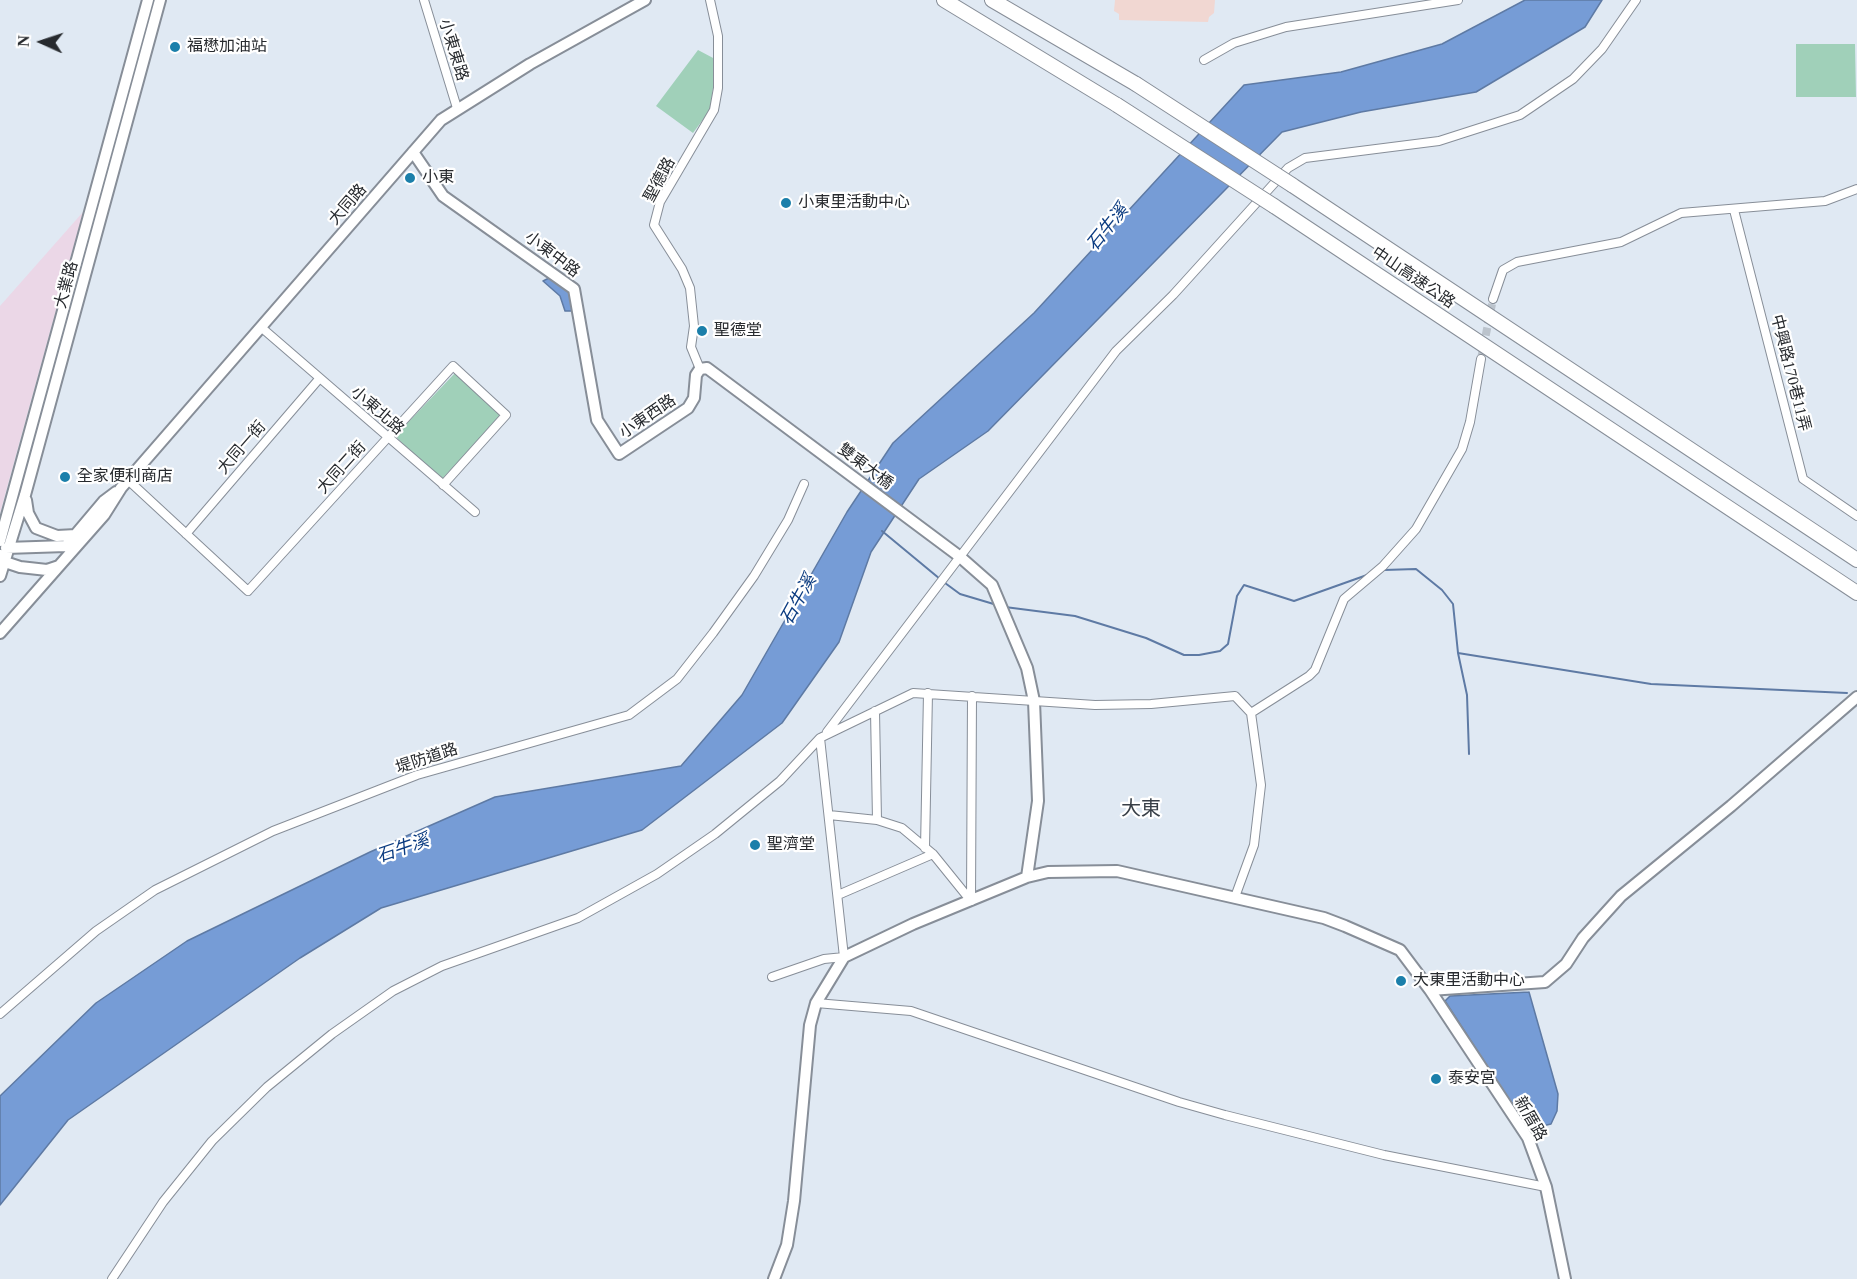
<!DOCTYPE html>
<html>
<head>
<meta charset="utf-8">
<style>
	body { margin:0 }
	#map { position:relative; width:1857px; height:1279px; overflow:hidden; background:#e0e9f3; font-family:"Times New Roman",serif }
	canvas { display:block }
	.north { position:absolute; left:12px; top:12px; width:60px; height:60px; -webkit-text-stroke:4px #fff; paint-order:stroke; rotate:273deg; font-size:16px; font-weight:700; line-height:24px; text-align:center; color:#272a2e }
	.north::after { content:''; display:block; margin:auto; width:21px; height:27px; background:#272a2e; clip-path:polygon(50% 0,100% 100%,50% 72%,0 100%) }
</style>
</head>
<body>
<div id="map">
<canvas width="1857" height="1279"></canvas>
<div class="north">N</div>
</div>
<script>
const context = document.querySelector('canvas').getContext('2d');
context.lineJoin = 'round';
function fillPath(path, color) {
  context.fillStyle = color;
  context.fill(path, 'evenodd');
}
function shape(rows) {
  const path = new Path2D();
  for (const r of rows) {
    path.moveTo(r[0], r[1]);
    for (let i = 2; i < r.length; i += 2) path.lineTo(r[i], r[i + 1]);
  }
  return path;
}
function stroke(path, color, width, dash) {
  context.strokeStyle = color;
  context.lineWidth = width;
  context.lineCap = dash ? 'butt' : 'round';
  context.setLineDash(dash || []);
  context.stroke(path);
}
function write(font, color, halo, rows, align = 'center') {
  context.font = font + ' "Times New Roman","Noto Sans TC",serif';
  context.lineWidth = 4.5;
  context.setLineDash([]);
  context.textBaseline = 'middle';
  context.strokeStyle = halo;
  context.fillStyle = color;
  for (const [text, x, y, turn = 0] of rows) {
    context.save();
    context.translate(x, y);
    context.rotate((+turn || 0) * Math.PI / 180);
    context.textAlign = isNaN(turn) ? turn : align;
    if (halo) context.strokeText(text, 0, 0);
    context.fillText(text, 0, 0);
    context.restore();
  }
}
const commercial = shape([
	[1115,0,1215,0,1214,13,1209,17,1208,22,1119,20,1119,14,1114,11]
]);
const industrial = shape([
	[83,212,0,513,0,306]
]);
const green = shape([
	[1796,44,1855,44,1856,97,1796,97],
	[698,50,715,59,714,81,710,110,693,133,656,106],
	[456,372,501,416,441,480,395,436]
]);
const water = shape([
	[1525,0,1602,0,1585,27,1476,92,1361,112,1282,132,988,431,919,479,871,552,839,642,782,723,642,830,381,908,300,958,68,1120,0,1205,0,1096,96,1003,187,941,370,852,495,797,681,766,742,695,847,512,893,443,1034,313,1244,85,1341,72,1442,44,1525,0],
	[549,278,568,291,576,311,565,311,560,296,543,281,549,278],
	[1529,992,1558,1094,1557,1111,1551,1124,1538,1127,1524,1123,1445,1001,1450,996,1529,992]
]);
const stream = shape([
	[882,531,940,579],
	[1384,570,1416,569,1442,590,1453,604,1458,653,1651,684,1847,693],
	[945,583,960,594,997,605],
	[1005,607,1075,616,1146,638,1184,655,1199,655,1220,651,1228,644,1237,596,1244,585,1294,601,1367,575],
	[1458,653,1467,695,1469,754]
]);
const streetTunnel = shape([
	[1481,359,1493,299]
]);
const street = shape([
	[424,0,457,108],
	[1204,60,1234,43,1286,27,1458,0],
	[1734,210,1803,479,1857,516],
	[1493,299,1503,270,1517,262,1621,242,1681,213,1825,201,1857,189],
	[262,328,475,512],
	[700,369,691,347,694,326,690,288,682,269,654,225,660,202,714,110,718,88,718,36,710,0],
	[128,480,248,591,453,366,506,415,443,485],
	[186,534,319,379],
	[875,711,877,820],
	[1251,713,1309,676,1315,670,1344,599,1383,566,1416,529,1462,449,1470,422,1481,359],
	[827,732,1116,351,1173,295,1288,168,1305,158,1439,141,1520,115,1573,79,1602,49,1636,0],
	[829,815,877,820,902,828,933,854,971,901],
	[925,848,928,693],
	[838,895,933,854],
	[971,901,972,696],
	[772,977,824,959,844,957,820,738,913,693,1095,705,1151,704,1235,696,1251,713,1261,785,1254,845,1235,897],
	[816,1003,911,1011,1179,1102,1225,1115,1384,1155,1546,1187],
	[0,1014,96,931,155,890,273,831,417,775,629,715,677,679,713,633,754,576,788,520,804,484],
	[112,1279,163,1202,212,1141,267,1087,332,1034,393,991,442,966,578,918,657,874,715,834,780,781,820,738]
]);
const secondary = shape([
	[413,152,443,196,574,289,597,420,619,454,688,408,694,398,696,375,700,369,707,368,959,556,992,585,1027,668,1034,701,1038,801,1027,877],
	[26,500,28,513,36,528,57,536,76,535],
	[0,541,148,0],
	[6,548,66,546,104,501,116,492],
	[0,555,5,562,20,567,47,570,59,566,104,515,121,488,441,120,530,64,645,0],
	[0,576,25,495,160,0],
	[0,633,59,566],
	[1430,990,1528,1138,1546,1187,1565,1279],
	[774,1279,787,1245,794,1201,810,1025,816,1003,844,957,913,924,1027,877,1048,872,1117,871,1324,918,1345,926,1400,950,1430,990,1545,982,1566,964,1583,938,1621,896,1731,806,1857,697]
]);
const highway = shape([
	[944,0,1117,105],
	[992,0,1136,84],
	[1292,185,1857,560],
	[1274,206,1857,593]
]);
const highwayBridge = shape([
	[1136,84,1292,185],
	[1117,105,1274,206]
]);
const markers = [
	[175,47,6,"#1b7faa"],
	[410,178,6,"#1b7faa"],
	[786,203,6,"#1b7faa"],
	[702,331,6,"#1b7faa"],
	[65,477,6,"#1b7faa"],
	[755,845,6,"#1b7faa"],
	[1401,981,6,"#1b7faa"],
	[1436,1079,6,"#1b7faa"]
];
const poiNames = [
	["福懋加油站",187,47],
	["小東",422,178],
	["小東里活動中心",798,203],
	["聖德堂",714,331],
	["全家便利商店",77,477],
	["聖濟堂",767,845],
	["大東里活動中心",1413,981],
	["泰安宮",1448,1079]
];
const streetNames = [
	["小東東路",453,50,73],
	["聖德路",660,180,-62],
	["大同路",348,205,-49],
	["小東中路",552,255,37],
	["中山高速公路",1413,278,34],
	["大業路",67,285,-75],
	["中興路170巷11弄",1790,373,76],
	["小東北路",377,411,41],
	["小東西路",648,417,-34],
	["大同一街",242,448,-49],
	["雙東大橋",865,467,37],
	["大同二街",342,468,-48],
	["堤防道路",427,759,-18],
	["新厝路",1530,1119,60]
];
const waterNames = [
	["石牛溪",1108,228,-51],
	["石牛溪",799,600,-61],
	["石牛溪",403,849,-19]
];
const quarterNames = [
	["大東",1141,810]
];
fillPath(commercial, '#f1d7d2');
fillPath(industrial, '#ebd7e7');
fillPath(green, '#a0d0b9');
fillPath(water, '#769cd6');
stroke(water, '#5e7aa4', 1.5);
stroke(stream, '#5e7aa4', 2);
stroke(streetTunnel, '#bbc3cc', 8, [8, 4]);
stroke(street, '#878e98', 10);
stroke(secondary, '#878e98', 14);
stroke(highway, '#878e98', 16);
stroke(street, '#fff', 8);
stroke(secondary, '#fff', 10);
stroke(highway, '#fff', 14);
stroke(highwayBridge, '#878e98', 16, []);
stroke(highwayBridge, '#fff', 14);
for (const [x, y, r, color] of markers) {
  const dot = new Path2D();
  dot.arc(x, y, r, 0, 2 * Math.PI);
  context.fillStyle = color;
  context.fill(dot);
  stroke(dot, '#fff', 2);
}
write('16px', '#272a2e', '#fff', poiNames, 'left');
write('16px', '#272a2e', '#fff', streetNames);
write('italic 18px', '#0c3c81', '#fff', waterNames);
write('20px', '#383f47', '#fff', quarterNames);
</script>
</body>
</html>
